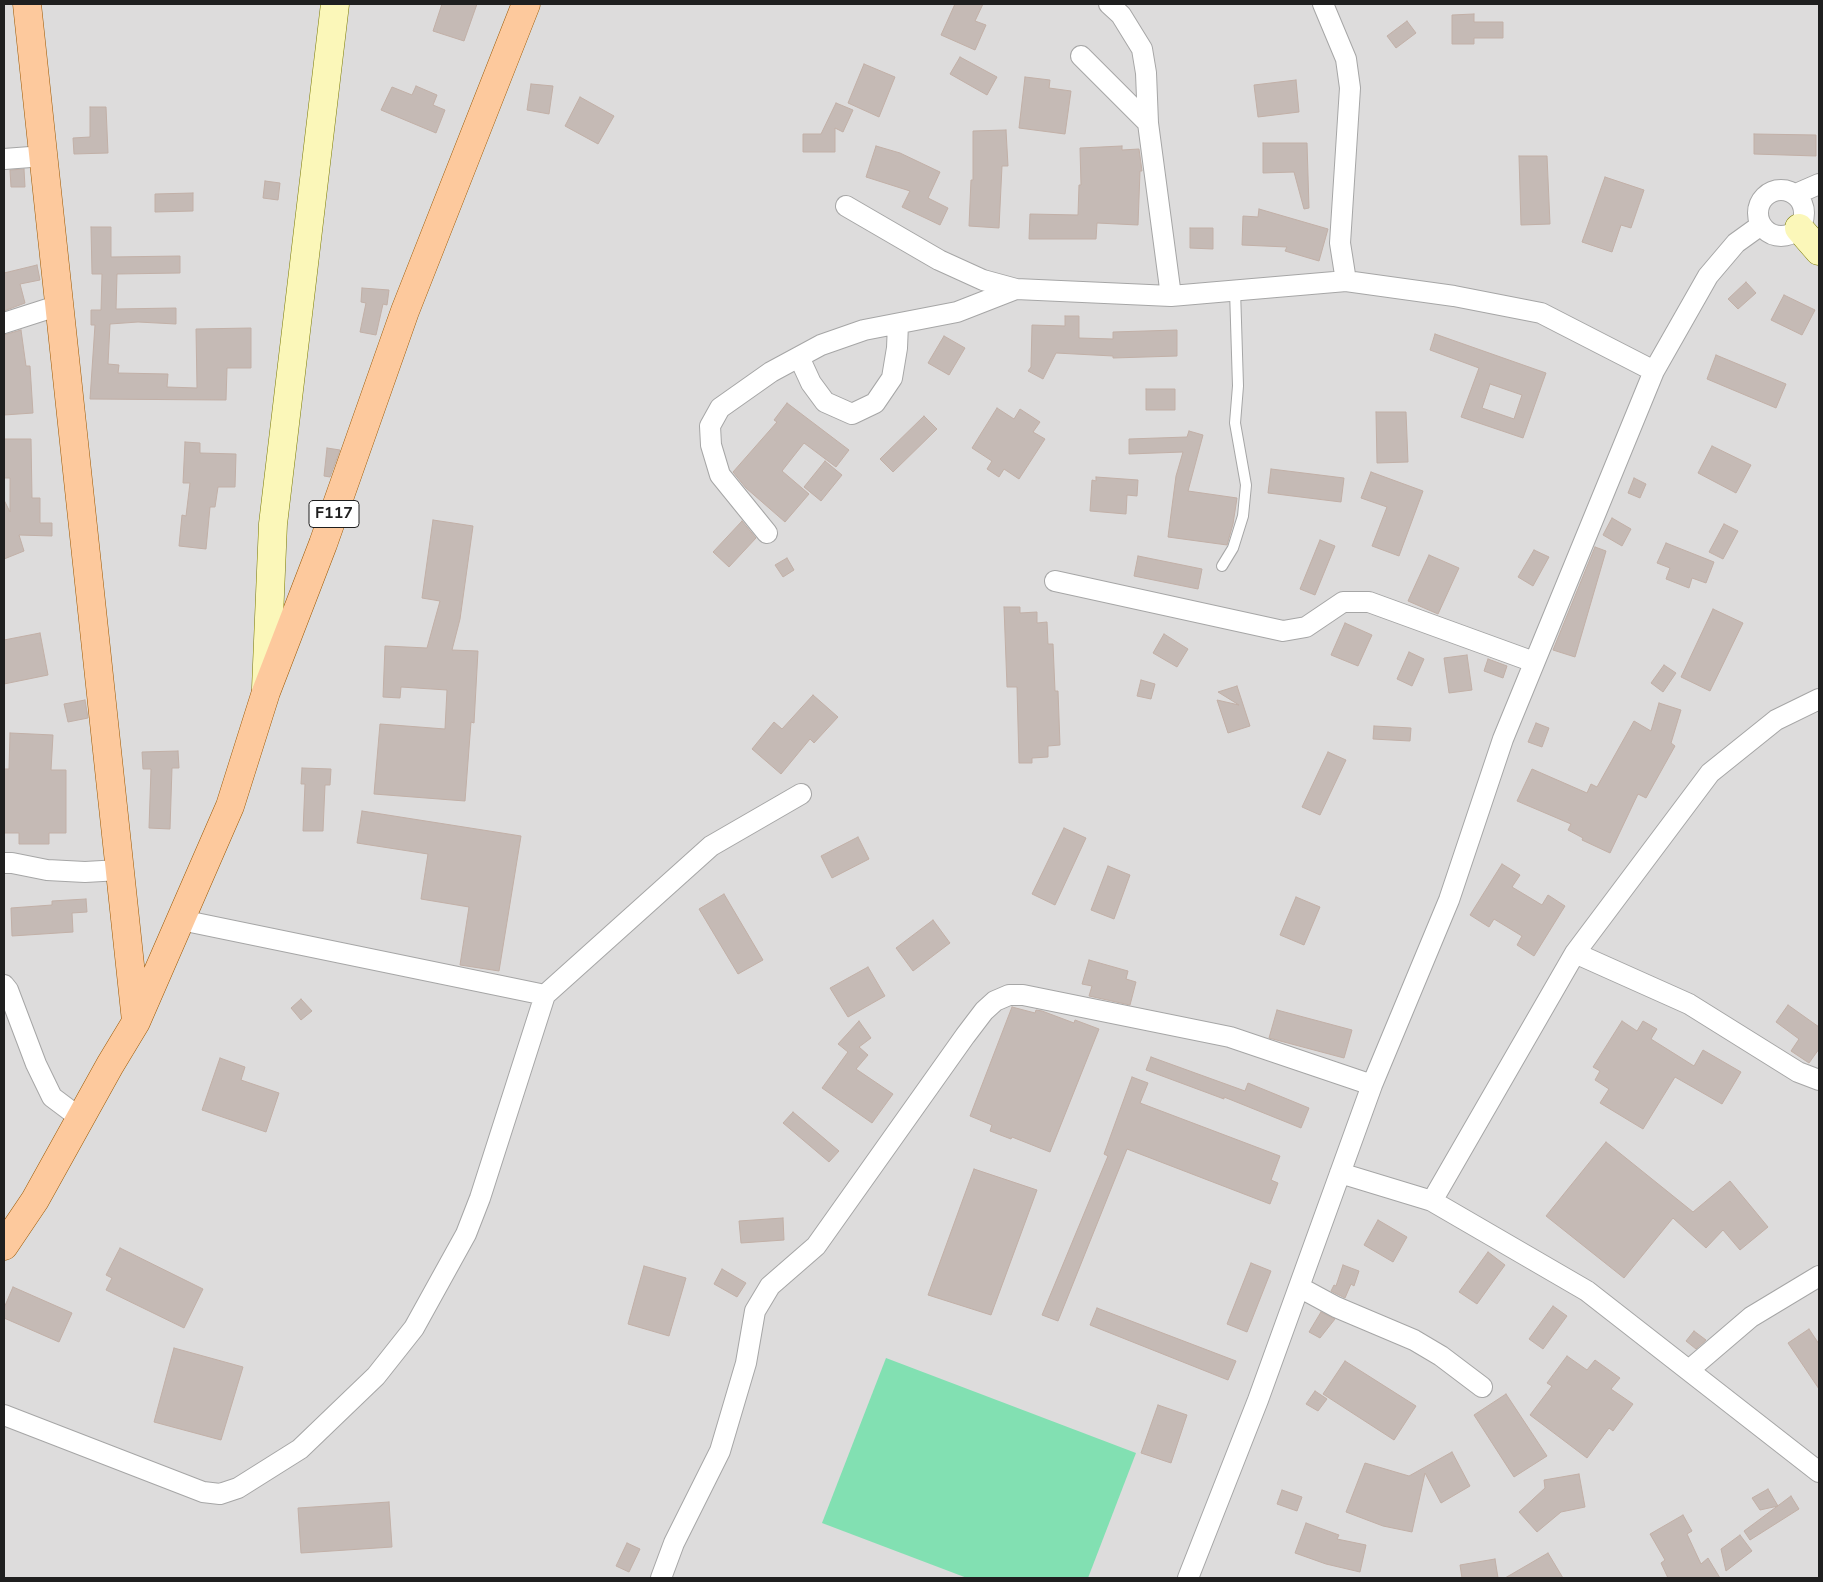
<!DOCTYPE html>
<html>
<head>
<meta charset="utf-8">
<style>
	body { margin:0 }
	#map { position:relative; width:1823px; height:1582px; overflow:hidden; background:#f0ebe5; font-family:"Nunito Sans",sans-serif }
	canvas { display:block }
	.frame { position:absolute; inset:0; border:5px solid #1f1f1f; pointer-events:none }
</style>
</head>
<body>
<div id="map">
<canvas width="1823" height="1582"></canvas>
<div class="frame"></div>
</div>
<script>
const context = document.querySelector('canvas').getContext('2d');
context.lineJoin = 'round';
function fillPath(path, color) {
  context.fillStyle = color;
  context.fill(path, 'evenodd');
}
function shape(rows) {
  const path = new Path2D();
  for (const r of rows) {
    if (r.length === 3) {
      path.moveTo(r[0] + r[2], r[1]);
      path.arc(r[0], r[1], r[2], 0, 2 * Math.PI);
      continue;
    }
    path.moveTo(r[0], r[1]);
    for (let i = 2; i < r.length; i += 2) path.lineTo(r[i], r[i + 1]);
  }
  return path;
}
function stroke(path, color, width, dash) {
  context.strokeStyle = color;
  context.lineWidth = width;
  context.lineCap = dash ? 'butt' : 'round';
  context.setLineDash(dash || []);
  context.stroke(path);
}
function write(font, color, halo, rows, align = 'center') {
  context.font = font + ' "Nunito Sans",sans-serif';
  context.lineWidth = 4;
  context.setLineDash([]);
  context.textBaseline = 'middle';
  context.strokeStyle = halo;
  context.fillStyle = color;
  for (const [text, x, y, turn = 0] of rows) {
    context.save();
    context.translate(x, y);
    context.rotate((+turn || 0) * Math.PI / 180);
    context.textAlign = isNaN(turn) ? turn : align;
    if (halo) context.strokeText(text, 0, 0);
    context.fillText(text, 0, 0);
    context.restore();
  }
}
const residential = shape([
	[4,4,1819,4,1819,1578,4,1578]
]);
const pitch = shape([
	[886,1358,1136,1453,1088,1578,967,1578,822,1523]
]);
const building = shape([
	[442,4,477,4,464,41,433,31,442,4],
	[955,4,983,4,975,21,986,25,975,50,941,35,955,4],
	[1474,14,1474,22,1503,22,1503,38,1474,38,1474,44,1452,44,1452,15,1474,14],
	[1407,21,1416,33,1396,48,1387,36,1407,21],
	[960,57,997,77,987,95,950,74,960,57],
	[864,64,895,77,879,117,848,103,864,64],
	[1025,77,1050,80,1049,88,1071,91,1065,134,1019,128,1025,77],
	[1296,80,1299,112,1258,117,1254,85,1296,80],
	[531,84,553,86,549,114,527,110,531,84],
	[416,86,437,95,433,105,445,110,436,133,381,110,392,87,412,95,416,86],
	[580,97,614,116,598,144,565,126,580,97],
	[836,103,853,110,843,132,835,128,835,152,803,152,803,134,821,134,836,103],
	[90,107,106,107,108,153,74,154,73,138,90,137,90,107],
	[1006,130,1008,166,1002,166,999,228,969,226,971,180,973,180,973,131,1006,130],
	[1754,134,1816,135,1816,156,1754,154,1754,134],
	[1263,143,1307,143,1309,208,1304,209,1294,172,1263,173,1263,143],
	[876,146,900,153,940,172,928,198,948,208,940,225,902,207,910,191,866,177,876,146],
	[1122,146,1122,150,1139,149,1142,171,1140,171,1138,225,1097,223,1096,239,1029,239,1030,214,1078,215,1079,185,1081,185,1080,148,1122,146],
	[1519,156,1547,156,1550,224,1521,225,1519,156],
	[24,169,25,187,11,187,10,170,24,169],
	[1605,177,1644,190,1631,228,1621,225,1612,252,1582,242,1605,177],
	[265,181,280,183,278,200,263,198,265,181],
	[193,193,193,211,155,212,155,194,193,193],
	[1259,209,1328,229,1319,261,1285,251,1287,247,1242,245,1243,216,1258,217,1259,209],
	[91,227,111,227,111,257,180,256,180,273,117,274,116,309,176,308,176,324,138,322,110,324,108,364,119,365,118,373,168,374,167,387,197,388,196,329,251,328,251,368,227,368,226,400,90,399,95,325,91,325,91,310,101,310,102,274,92,274,91,227],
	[1190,228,1213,228,1213,249,1190,248,1190,228],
	[37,265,40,280,20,284,25,303,4,311,4,273,37,265],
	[1746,282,1756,293,1738,309,1728,299,1746,282],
	[362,288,389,290,387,305,383,304,376,335,360,332,366,303,361,302,362,288],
	[1784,295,1815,310,1802,335,1771,320,1784,295],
	[1065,316,1079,316,1079,338,1113,339,1113,332,1177,330,1177,356,1113,358,1113,356,1056,353,1043,379,1028,371,1031,367,1032,325,1065,326,1065,316],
	[21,330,26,366,30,366,33,413,4,415,4,335,21,330],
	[1435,334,1546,373,1523,438,1461,417,1479,368,1430,350,1435,334],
	[1490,384,1522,395,1514,419,1482,408,1490,384],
	[944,336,965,348,949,375,928,363,944,336],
	[1716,355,1786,384,1776,408,1707,379,1716,355],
	[1146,389,1175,389,1175,410,1146,410,1146,389],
	[787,403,849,450,836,467,804,443,782,471,809,494,785,522,746,488,733,472,777,422,774,420,787,403],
	[997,408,1014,419,1020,409,1040,422,1033,432,1045,439,1019,479,1004,469,999,477,987,469,992,461,972,448,997,408],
	[1376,412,1406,412,1408,462,1377,463,1376,412],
	[924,416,937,429,893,472,880,459,924,416],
	[1189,431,1203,435,1188,491,1237,498,1233,524,1227,545,1168,537,1176,476,1183,452,1129,454,1129,439,1187,437,1189,431],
	[4,439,31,439,32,498,40,498,40,523,52,523,52,536,19,535,24,551,4,559,4,500,10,512,10,478,4,478,4,439],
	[185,442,200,443,200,453,236,454,235,487,218,487,215,507,210,507,206,549,179,546,182,515,186,516,190,483,183,483,185,442],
	[1712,446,1751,465,1736,493,1698,473,1712,446],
	[327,448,340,450,330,477,324,476,327,448],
	[825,461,842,475,821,501,804,487,825,461],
	[1271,469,1344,478,1341,502,1268,493,1271,469],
	[1371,472,1423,491,1399,556,1372,546,1387,507,1361,498,1371,472],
	[1096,477,1138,480,1137,496,1127,495,1126,514,1090,511,1092,480,1096,481,1096,477],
	[1634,478,1646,484,1640,498,1628,493,1634,478],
	[1612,518,1631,529,1622,546,1603,535,1612,518],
	[433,520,473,526,460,619,452,650,478,651,474,723,471,722,465,801,374,794,380,724,445,729,447,690,401,687,400,698,383,697,385,646,427,648,440,601,422,598,433,520],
	[742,521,756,538,729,567,713,552,742,521],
	[1724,524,1738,531,1723,559,1709,552,1724,524],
	[1320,540,1335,546,1315,595,1300,589,1320,540],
	[1666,543,1714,562,1706,583,1692,578,1689,588,1666,579,1670,568,1657,563,1666,543],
	[1595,547,1606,551,1575,657,1553,650,1595,547],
	[1534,550,1549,557,1533,586,1518,577,1534,550],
	[1429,555,1459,568,1438,614,1408,601,1429,555],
	[1138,556,1202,569,1198,589,1134,576,1138,556],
	[787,558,794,570,783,577,775,565,787,558],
	[1004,607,1020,607,1020,613,1037,612,1037,623,1047,622,1048,644,1053,644,1055,691,1058,691,1060,745,1048,746,1048,757,1032,758,1032,763,1019,763,1017,687,1007,687,1004,607],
	[1713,609,1743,623,1710,691,1681,677,1713,609],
	[1345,623,1372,635,1358,666,1331,655,1345,623],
	[40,633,48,675,4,684,4,640,40,633],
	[1164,634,1188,649,1177,667,1153,653,1164,634],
	[1409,652,1424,659,1412,686,1397,679,1409,652],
	[1467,655,1472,690,1449,693,1444,658,1467,655],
	[1488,659,1507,666,1503,678,1484,671,1488,659],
	[1664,665,1676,673,1663,692,1651,683,1664,665],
	[1141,680,1155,684,1151,699,1137,696,1141,680],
	[1237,686,1250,726,1228,733,1217,700,1239,705,1218,692,1237,686],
	[813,695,838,717,814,743,810,739,781,774,752,749,774,722,782,729,813,695],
	[85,700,88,718,68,722,64,704,85,700],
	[1659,703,1681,710,1671,743,1675,746,1646,798,1638,794,1610,853,1582,840,1583,838,1568,830,1571,824,1517,801,1532,769,1587,793,1591,784,1597,787,1634,721,1651,731,1659,703],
	[1536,723,1549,728,1542,747,1528,742,1536,723],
	[1374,726,1411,728,1410,741,1373,739,1374,726],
	[10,733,53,735,51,770,66,770,66,833,49,833,49,844,19,844,19,833,4,833,4,769,9,769,10,733],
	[178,751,179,768,172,768,170,829,149,828,151,769,143,769,142,752,178,751],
	[1328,752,1346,760,1320,815,1302,807,1328,752],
	[302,768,331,769,330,785,325,785,323,831,303,831,305,784,301,784,302,768],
	[362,811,521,836,499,971,460,965,469,907,421,899,428,854,357,843,362,811],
	[1064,828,1086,838,1055,905,1032,894,1064,828],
	[858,837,869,859,832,878,821,856,858,837],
	[1502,864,1520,875,1512,887,1542,905,1548,895,1565,906,1534,956,1517,945,1522,936,1494,919,1489,927,1470,915,1502,864],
	[1108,866,1130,875,1114,919,1091,910,1108,866],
	[724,894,763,960,738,974,699,909,724,894],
	[1296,897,1320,907,1304,945,1280,935,1296,897],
	[86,899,87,912,72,913,73,932,12,936,11,908,52,905,52,901,86,899],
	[933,920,950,943,913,971,896,948,933,920],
	[1089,960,1128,971,1126,979,1136,982,1130,1005,1089,996,1092,986,1082,984,1089,960],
	[868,967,885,996,848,1017,830,988,868,967],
	[301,999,312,1011,301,1020,291,1008,301,999],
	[1788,1005,1819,1027,1819,1049,1809,1063,1791,1051,1799,1039,1776,1022,1788,1005],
	[1012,1007,1035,1013,1036,1010,1042,1011,1074,1023,1075,1020,1099,1029,1050,1152,1012,1137,1011,1139,990,1131,992,1125,970,1116,1012,1007],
	[1277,1010,1352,1030,1344,1058,1269,1038,1277,1010],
	[859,1021,871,1038,859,1047,868,1055,856,1069,893,1094,872,1123,822,1088,848,1052,838,1044,859,1021],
	[1622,1021,1637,1031,1643,1021,1657,1029,1651,1039,1694,1066,1703,1050,1741,1072,1722,1104,1675,1077,1643,1129,1600,1103,1609,1089,1595,1080,1600,1071,1593,1067,1622,1021],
	[1151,1057,1245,1091,1248,1083,1309,1108,1301,1128,1224,1097,1224,1099,1146,1070,1151,1057],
	[220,1058,245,1067,241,1080,279,1093,266,1132,202,1110,220,1058],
	[1132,1077,1148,1083,1140,1103,1280,1156,1271,1180,1278,1183,1270,1204,1127,1149,1058,1321,1042,1315,1108,1156,1104,1154,1132,1077],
	[793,1112,839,1151,829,1162,783,1123,793,1112],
	[1606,1142,1693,1212,1730,1181,1768,1227,1740,1250,1723,1230,1706,1248,1673,1218,1624,1278,1546,1216,1606,1142],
	[974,1169,1037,1190,991,1315,928,1295,974,1169],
	[783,1218,784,1240,741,1243,739,1221,783,1218],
	[1378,1220,1407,1237,1393,1262,1364,1245,1378,1220],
	[120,1248,203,1289,184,1328,106,1290,112,1278,106,1275,120,1248],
	[1488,1252,1505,1265,1477,1304,1459,1292,1488,1252],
	[1251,1263,1271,1271,1247,1332,1227,1324,1251,1263],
	[1343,1265,1359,1271,1354,1286,1351,1284,1345,1298,1331,1291,1334,1285,1336,1286,1343,1265],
	[644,1266,686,1278,669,1336,628,1324,644,1266],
	[722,1269,746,1283,737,1297,714,1284,722,1269],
	[13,1287,72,1313,59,1342,4,1318,4,1308,13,1287],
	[1553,1306,1567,1316,1543,1349,1529,1339,1553,1306],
	[1097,1308,1236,1361,1228,1380,1090,1325,1097,1308],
	[1321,1312,1335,1319,1320,1338,1309,1332,1321,1312],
	[1809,1329,1819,1344,1819,1389,1788,1343,1809,1329],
	[1694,1331,1706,1340,1696,1349,1686,1341,1694,1331],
	[174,1348,243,1367,221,1440,154,1422,174,1348],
	[1567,1356,1587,1370,1595,1360,1620,1378,1611,1389,1633,1404,1613,1431,1609,1428,1587,1458,1530,1415,1552,1386,1547,1383,1567,1356],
	[1345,1361,1416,1406,1394,1440,1323,1394,1345,1361],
	[1315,1391,1327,1399,1318,1411,1306,1404,1315,1391],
	[1506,1394,1547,1456,1514,1477,1474,1415,1506,1394],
	[1158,1405,1187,1415,1171,1463,1141,1453,1158,1405],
	[1452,1452,1470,1486,1441,1503,1425,1473,1412,1532,1383,1526,1346,1512,1365,1463,1409,1476,1452,1452],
	[1579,1474,1585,1507,1561,1512,1537,1532,1519,1512,1545,1488,1544,1480,1579,1474],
	[1768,1489,1778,1506,1760,1510,1752,1498,1768,1489],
	[1282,1490,1302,1497,1297,1511,1277,1504,1282,1490],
	[1791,1496,1799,1509,1750,1540,1744,1531,1791,1496],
	[389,1502,392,1547,301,1553,298,1508,389,1502],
	[1683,1515,1692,1531,1687,1534,1701,1564,1708,1558,1720,1578,1668,1578,1661,1563,1665,1560,1650,1534,1683,1515],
	[1306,1523,1339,1535,1337,1539,1366,1545,1360,1572,1326,1564,1295,1553,1306,1523],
	[1740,1535,1752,1551,1726,1571,1721,1549,1740,1535],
	[627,1543,640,1549,629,1572,616,1566,627,1543],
	[1548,1553,1563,1578,1505,1578,1548,1553],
	[1495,1559,1498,1578,1462,1578,1460,1565,1495,1559]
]);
const lane = shape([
	[1222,566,1233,548,1243,516,1246,485,1235,423,1238,386,1235,290]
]);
const street = shape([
	[1109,4,1121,15,1142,49,1146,73,1148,123,1171,296],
	[1323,4,1346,59,1350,88,1340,243,1346,281],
	[1081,56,1148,123],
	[4,159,44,156],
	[1781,213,23],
	[1796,194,1819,184],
	[846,206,939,260,983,280,1016,289,1171,296,1346,281,1454,296,1541,313,1654,371],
	[4,323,60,305],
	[799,357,811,383,825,402,852,414,875,403,892,378,897,348,898,324],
	[767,533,720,475,711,445,710,426,720,408,771,372,821,345,864,330,957,312,1016,289],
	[1055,581,1283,631,1306,627,1343,602,1369,602,1534,662],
	[4,863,12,863,47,870,85,872,120,870],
	[181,920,545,995,711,846,801,794],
	[1575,953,1689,1004,1798,1072,1819,1080],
	[4,985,8,990,36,1064,52,1097,80,1118],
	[1340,1173,1432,1201,1587,1291,1819,1472],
	[1432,1201,1575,953,1710,773,1776,720,1819,699],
	[1299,1287,1336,1307,1414,1340,1441,1356,1482,1387],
	[1689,1370,1751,1317,1819,1276],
	[4,1415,203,1492,220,1494,238,1488,300,1449,376,1376,414,1328,466,1234,480,1198,545,995],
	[661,1578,674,1543,720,1451,746,1363,755,1311,770,1286,816,1246,965,1036,984,1011,995,1001,1009,995,1023,995,1230,1037,1372,1085],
	[1188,1578,1258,1400,1372,1085,1449,900,1503,739,1654,371,1708,276,1736,243,1761,225]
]);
const secondary = shape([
	[1799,228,1819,251],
	[266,688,273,524,335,4]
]);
const primary = shape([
	[27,4,136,1021],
	[4,1246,35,1200,110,1065,136,1022,230,806,266,692,323,544,405,311,526,4]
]);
const shields = [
	[334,514,50]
];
const shieldNames = [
	["F117",334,514]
];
fillPath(residential, '#dddcdc');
fillPath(pitch, '#82e0b2');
fillPath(building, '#c5bab5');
stroke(building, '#c2b0a7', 1);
stroke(lane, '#a6a6a6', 12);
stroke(street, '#a6a6a6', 22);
stroke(secondary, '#7a7a03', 29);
stroke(primary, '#9b5700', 29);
stroke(lane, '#fff', 10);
stroke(street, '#fff', 20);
stroke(secondary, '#fbf7b9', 28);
stroke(primary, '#fdc99d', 28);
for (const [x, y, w] of shields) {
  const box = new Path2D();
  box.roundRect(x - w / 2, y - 13.5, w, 27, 4);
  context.fillStyle = '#fff';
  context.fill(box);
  stroke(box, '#1f1f1f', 1);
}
write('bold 16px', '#1f1f1f', null, shieldNames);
</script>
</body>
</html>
